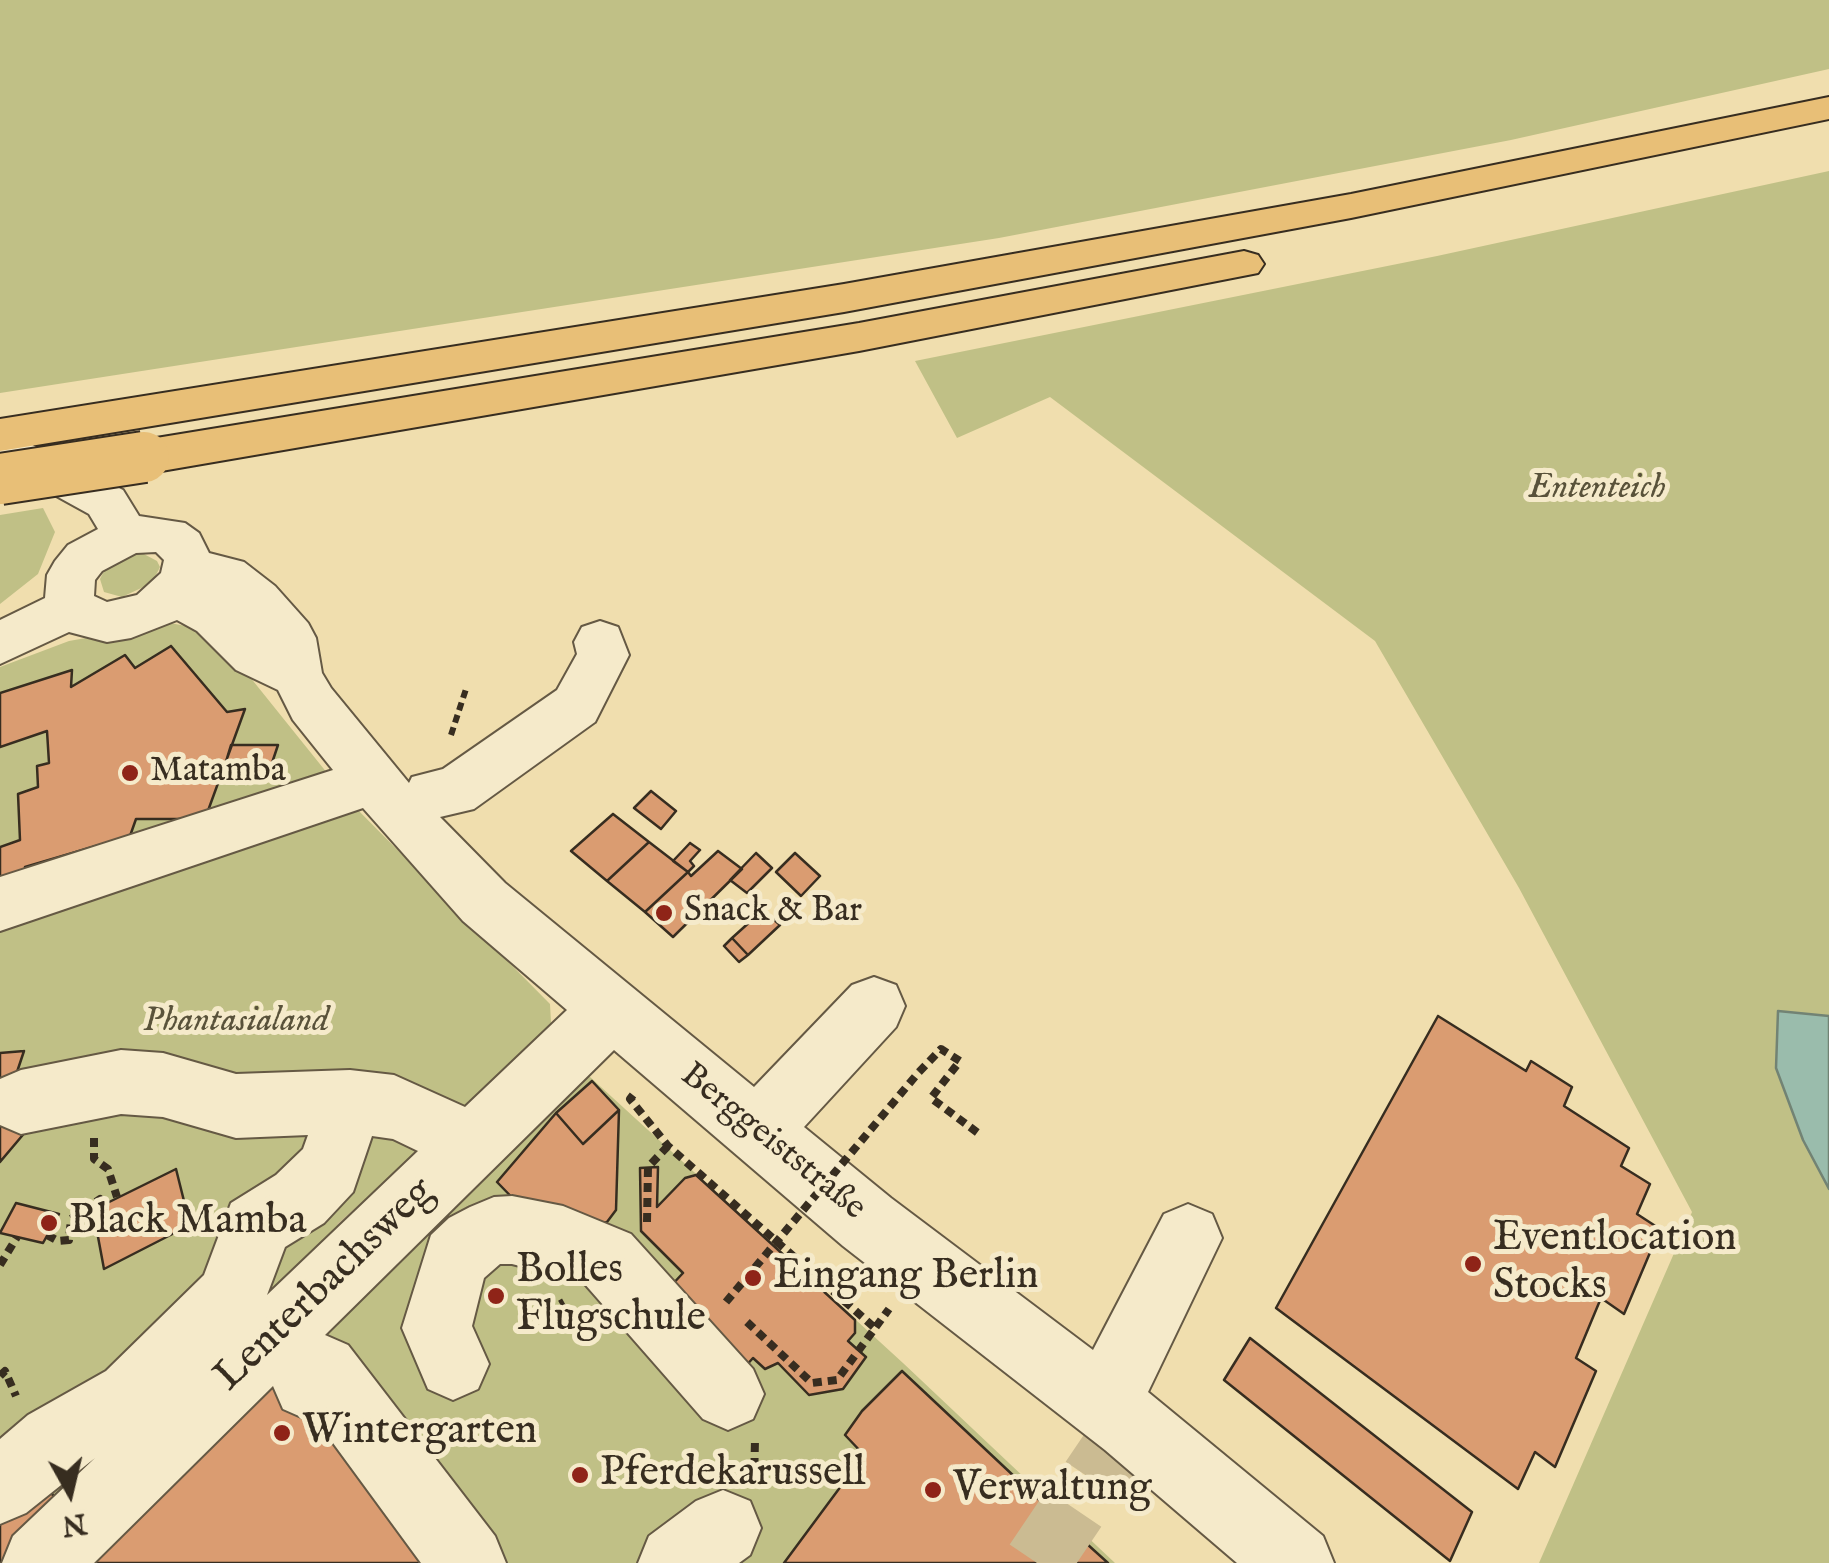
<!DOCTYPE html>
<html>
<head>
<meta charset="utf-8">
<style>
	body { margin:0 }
	#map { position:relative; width:1829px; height:1563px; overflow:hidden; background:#f0deae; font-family:"IM FELL English",serif }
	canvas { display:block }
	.north { position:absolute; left:20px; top:1443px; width:100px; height:100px; -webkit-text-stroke:8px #f5eaca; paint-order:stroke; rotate:172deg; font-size:28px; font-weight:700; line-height:40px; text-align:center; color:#372d20 }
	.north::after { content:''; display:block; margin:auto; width:35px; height:45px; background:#372d20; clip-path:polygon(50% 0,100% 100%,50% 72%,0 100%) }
</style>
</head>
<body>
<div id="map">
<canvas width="1829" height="1563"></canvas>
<div class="north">N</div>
</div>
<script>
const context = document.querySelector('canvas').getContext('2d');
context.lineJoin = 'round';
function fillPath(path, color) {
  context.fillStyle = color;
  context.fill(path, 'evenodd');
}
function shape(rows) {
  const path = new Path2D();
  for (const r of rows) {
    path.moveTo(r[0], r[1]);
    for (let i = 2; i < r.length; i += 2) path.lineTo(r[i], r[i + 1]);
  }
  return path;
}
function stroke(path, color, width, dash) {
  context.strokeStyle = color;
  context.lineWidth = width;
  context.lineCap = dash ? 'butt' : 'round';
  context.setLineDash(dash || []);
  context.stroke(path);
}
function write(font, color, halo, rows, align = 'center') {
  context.font = font + ' "IM FELL English",serif';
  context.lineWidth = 10;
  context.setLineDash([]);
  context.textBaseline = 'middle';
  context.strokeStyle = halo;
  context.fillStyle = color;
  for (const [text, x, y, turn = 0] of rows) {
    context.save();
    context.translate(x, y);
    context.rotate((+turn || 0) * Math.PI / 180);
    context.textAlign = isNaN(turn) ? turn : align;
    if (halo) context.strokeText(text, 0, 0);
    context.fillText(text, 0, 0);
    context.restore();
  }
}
const green = shape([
	[0,0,1829,0,1829,69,1511,140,999,238,0,393],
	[1829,171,1829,1563,1539,1563,1692,1212,1519,888,1375,641,1050,397,957,438,915,361,1437,256],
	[43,508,55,532,38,574,0,604,0,515],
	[142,553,157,561,160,567,152,583,122,597,104,592,100,579,104,571,111,563],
	[170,623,213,631,352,804,550,1004,552,1040,17,1563,0,1563,0,667,69,641],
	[578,1066,903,1363,1115,1563,60,1563]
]);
const water = shape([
	[1778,1011,1829,1016,1829,1189,1803,1140,1776,1068,1778,1011]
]);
const building = shape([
	[171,646,227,712,245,709,205,819,136,819,130,836,25,867,25,882,0,890,0,847,20,840,18,794,38,787,37,766,49,763,47,731,0,747,0,693,72,670,71,687,125,655,135,668,171,646],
	[231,745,278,745,266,781,220,781,231,745],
	[651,791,676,811,661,829,634,808,651,791],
	[613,814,649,842,607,881,571,851,613,814],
	[649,842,688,872,645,912,607,881,649,842],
	[690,843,700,850,690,861,694,866,688,872,673,861,690,843],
	[718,851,742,869,673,937,645,912,688,872,691,876,718,851],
	[756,853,772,868,747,893,730,880,756,853],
	[795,853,820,876,801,896,776,872,795,853],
	[763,910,780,925,748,955,732,938,763,910],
	[732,938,748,955,739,962,724,946,732,938],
	[1438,1016,1526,1071,1531,1061,1572,1087,1564,1106,1629,1148,1621,1166,1650,1184,1637,1214,1660,1229,1624,1314,1601,1298,1576,1358,1596,1371,1555,1467,1535,1452,1518,1489,1276,1308,1438,1016],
	[24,1051,14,1081,0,1083,0,1053,24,1051],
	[592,1081,619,1110,583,1144,556,1113,592,1081],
	[619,1110,616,1210,607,1222,586,1228,531,1217,497,1182,556,1113,583,1144,619,1110],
	[0,1117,27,1130,0,1162,0,1117],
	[658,1167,657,1207,685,1178,696,1175,855,1320,855,1333,848,1341,866,1357,843,1389,809,1395,778,1363,765,1369,753,1358,733,1380,655,1303,683,1273,641,1231,640,1168,658,1167],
	[176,1169,190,1225,104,1269,93,1210,176,1169],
	[16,1203,59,1214,43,1243,0,1233,16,1203],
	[1250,1338,1472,1512,1450,1561,1224,1380,1250,1338],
	[289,1361,429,1563,84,1563,289,1361],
	[902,1371,1066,1525,1108,1563,784,1563,864,1455,845,1435,862,1411,902,1371],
	[44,1480,61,1509,0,1563,0,1518,44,1480]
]);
const minorTunnel = shape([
	[362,1202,409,1256],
	[1037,1563,1131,1424]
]);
const pathFar1 = shape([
	[451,735,466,689]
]);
const path = shape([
	[919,1072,941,1049,960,1061,931,1098,978,1133],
	[633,1095,630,1099,668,1146,875,1328],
	[94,1138,94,1159,108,1169,117,1197],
	[647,1222,648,1167,668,1146],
	[47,1235,58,1241,69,1240,71,1219,100,1199,103,1205],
	[0,1265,17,1237],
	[534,1319,564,1302],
	[747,1322,812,1383,837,1380,889,1309],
	[0,1376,5,1371,16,1396],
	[754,1482,755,1440]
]);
const minor = shape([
	[0,429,123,490,139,516,185,523,199,533,209,553,244,562,275,586,308,623,316,638,322,673,331,688,409,783,412,777,443,769,557,690,577,654,574,642,582,627,600,621,618,627,629,655,595,722,474,809,440,817,505,883,754,1087,852,985,874,977,896,985,905,1006,896,1027,804,1127,891,1198,1093,1350,1164,1214,1188,1204,1212,1214,1222,1238,1148,1392,1323,1536,1334,1563,1237,1563,1105,1450,843,1246,614,1050,325,1335,348,1345,495,1536,506,1563,421,1563,314,1417,308,1420,283,1409,273,1386,94,1563,2,1563,13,1536,95,1458,26,1513,0,1524,0,1439,28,1415,106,1371,204,1275,231,1203,276,1175,303,1149,308,1135,236,1138,163,1117,121,1114,21,1134,0,1125,0,1079,21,1070,121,1050,163,1053,236,1074,350,1070,394,1075,465,1107,567,1010,463,921,363,808,0,931,0,877,333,770,293,720,278,690,236,670,197,631,177,620,131,638,107,642,69,632,0,664,0,620,45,598,47,575,55,561,68,545,98,529,89,514,0,465,0,429],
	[156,552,164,560,161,573,137,595,107,602,94,596,95,580,102,571,136,553,156,552],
	[372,1136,393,1139,418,1151,267,1295,285,1247,324,1223,353,1192,372,1136],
	[512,1196,563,1206,631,1234,753,1369,764,1394,753,1419,728,1430,703,1419,583,1282,512,1264,500,1264,484,1278,472,1326,489,1364,478,1389,453,1400,428,1389,402,1328,431,1235,449,1218,470,1207,494,1197,512,1196],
	[723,1490,750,1501,761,1528,750,1555,739,1563,638,1563,649,1536,696,1501,723,1490]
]);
const highway = shape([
	[1829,97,1829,119,1351,218,844,312,0,451,0,419,844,284,1351,194,1829,97],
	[1244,251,1258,255,1264,264,1258,273,859,351,144,474,128,469,121,457,128,445,144,440,859,323,1244,251]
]);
const pathBridge = shape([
	[726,1302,919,1072]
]);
const highwayBridge = shape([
	[0,479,144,457]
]);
const markers = [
	[130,773,10,"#8f2418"],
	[664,913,10,"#8f2418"],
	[49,1223,10,"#8f2418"],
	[1473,1264,10,"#8f2418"],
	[753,1278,10,"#8f2418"],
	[496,1296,10,"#8f2418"],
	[282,1433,10,"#8f2418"],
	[580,1475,10,"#8f2418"],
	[933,1490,10,"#8f2418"]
];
const parkNames = [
	["Ententeich",1597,490],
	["Phantasialand",236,1023]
];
const poiNames = [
	["Matamba",150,773],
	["Snack & Bar",684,913]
];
const streetNames = [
	["Berggeiststraße",772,1143,39]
];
const nearPoinames = [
	["Black Mamba",69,1223],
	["Eventlocation",1493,1240],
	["Stocks",1493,1288],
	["Bolles",516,1272],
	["Flugschule",516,1320],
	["Eingang Berlin",773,1278],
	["Wintergarten",302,1433],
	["Pferdekarussell",600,1475],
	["Verwaltung",953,1490]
];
const nearStreetnames = [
	["Lenterbachsweg",326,1286,-44]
];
fillPath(green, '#c0c086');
fillPath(water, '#9abcac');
stroke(water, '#728374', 2.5);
fillPath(building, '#da9c71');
stroke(building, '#372d20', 2.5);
stroke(minorTunnel, '#cbbb92', 66, [66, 34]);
stroke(minor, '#655944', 4);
stroke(highway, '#372d20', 4);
stroke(pathFar1, '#372d20', 6, [8, 5]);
stroke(path, '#372d20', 8, [9, 6]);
fillPath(minor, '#f5eaca');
fillPath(highway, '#e8bf77');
stroke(highwayBridge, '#372d20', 54, []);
stroke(pathBridge, '#372d20', 8, [9, 6]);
stroke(highwayBridge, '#e8bf77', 50);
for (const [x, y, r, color] of markers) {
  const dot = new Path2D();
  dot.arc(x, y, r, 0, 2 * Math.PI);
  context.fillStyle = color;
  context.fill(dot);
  stroke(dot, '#f5eaca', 4);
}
write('italic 35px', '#59523a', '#f5eaca', parkNames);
write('35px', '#372d20', '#f5eaca', poiNames, 'left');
write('35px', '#372d20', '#f5eaca', streetNames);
write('42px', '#372d20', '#f5eaca', nearPoinames, 'left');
write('42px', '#372d20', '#f5eaca', nearStreetnames);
</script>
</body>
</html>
